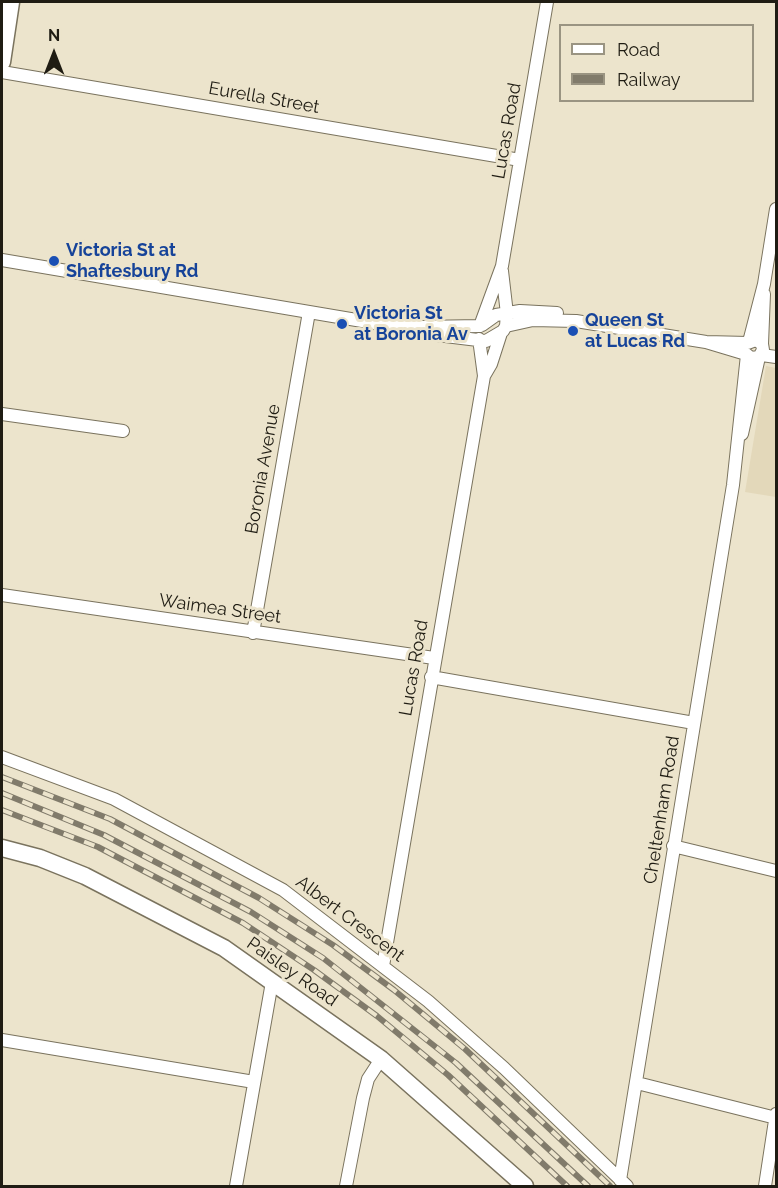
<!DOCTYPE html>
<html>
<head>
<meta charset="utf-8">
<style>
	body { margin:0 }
	#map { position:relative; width:778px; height:1188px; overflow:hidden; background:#ece4cc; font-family:Raleway,sans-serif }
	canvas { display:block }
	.frame { position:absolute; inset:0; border:3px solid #1f1c13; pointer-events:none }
	.legend { position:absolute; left:559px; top:24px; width:195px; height:78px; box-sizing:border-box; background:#ece4cc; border:2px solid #9a9482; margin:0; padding:8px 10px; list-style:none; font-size:18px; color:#1f1c13 }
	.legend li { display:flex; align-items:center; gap:12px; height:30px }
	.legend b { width:30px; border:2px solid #9a9482 }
	.north { position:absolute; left:24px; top:24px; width:60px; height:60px; -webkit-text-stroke:4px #ece4cc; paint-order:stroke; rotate:0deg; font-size:16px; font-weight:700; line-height:24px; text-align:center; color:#1f1c13 }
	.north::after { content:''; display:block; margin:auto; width:21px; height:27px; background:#1f1c13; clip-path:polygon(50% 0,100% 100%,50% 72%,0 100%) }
</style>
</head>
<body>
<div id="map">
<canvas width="778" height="1188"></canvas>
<div class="frame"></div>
<ul class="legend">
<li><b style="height:8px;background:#fff"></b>Road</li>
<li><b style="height:8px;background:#817b6b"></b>Railway</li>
</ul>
<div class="north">N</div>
</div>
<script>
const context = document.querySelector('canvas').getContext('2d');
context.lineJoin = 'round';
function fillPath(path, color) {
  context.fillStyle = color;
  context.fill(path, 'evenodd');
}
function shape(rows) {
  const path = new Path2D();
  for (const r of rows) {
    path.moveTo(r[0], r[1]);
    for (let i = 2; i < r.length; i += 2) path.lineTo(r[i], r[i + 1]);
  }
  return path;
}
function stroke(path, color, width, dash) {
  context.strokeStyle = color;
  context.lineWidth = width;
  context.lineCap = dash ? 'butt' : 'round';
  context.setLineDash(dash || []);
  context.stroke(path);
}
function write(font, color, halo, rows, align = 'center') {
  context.font = font + ' Raleway,sans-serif';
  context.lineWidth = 6;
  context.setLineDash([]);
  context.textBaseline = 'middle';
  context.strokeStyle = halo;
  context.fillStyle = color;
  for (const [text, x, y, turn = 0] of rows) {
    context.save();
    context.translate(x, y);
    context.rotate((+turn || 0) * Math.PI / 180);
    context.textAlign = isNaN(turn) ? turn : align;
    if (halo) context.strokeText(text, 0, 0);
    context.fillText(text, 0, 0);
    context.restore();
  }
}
const built = shape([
	[766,366,776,368,776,497,745,492]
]);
const minor = shape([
	[2,72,520,160],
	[2,260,380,324,419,327,480,326],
	[482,325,496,315,520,311,557,313],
	[480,326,502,266,547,2],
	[506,326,533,320,576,321,706,342,748,343,756,340,762,344,763,350,759,357,751,358,746,354,706,342],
	[419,327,429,334,486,341,503,331,506,326,507,314,502,271],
	[479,339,484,376],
	[749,342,764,284,776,209],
	[762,344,764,294],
	[762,355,776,357],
	[2,414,123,431],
	[742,434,759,357],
	[2,595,434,658],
	[253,633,309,312],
	[431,677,694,723],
	[2,757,114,799,283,890,428,1001,504,1068,627,1186],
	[673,846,776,871],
	[383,966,484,376,491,364,501,333],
	[2,1040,254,1082],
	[637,1083,776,1118],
	[620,1180,733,485,747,355],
	[236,1186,272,982],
	[346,1186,363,1098,368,1079,381,1059],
	[765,1186,776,1114]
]);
const secondary = shape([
	[2,62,11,2],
	[2,848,40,858,85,876,224,948,381,1059,525,1186]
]);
const rail = shape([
	[2,777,110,819,259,898,333,945,394,990,465,1049,610,1186],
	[2,793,104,835,251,912,323,958,456,1063,588,1186],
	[2,810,98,847,243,923,314,970,377,1016,448,1075,567,1186]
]);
const markers = [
	[54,261,6,"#1a4fb4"],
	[342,324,6,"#1a4fb4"],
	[573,331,6,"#1a4fb4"]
];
const streetNames = [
	["Eurella Street",264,98,10],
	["Lucas Road",507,131,-80],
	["Boronia Avenue",263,469,-80],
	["Waimea Street",220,609,8],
	["Lucas Road",414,668,-80],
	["Cheltenham Road",662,810,-81],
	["Albert Crescent",350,919,37],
	["Paisley Road",292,972,35]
];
const transitNames = [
	["Victoria St at",66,251],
	["Shaftesbury Rd",66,272],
	["Victoria St",354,314],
	["at Boronia Av",354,335],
	["Queen St",585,321],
	["at Lucas Rd",585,342]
];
fillPath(built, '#e3d8ba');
stroke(minor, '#7a735e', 14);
stroke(secondary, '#7a735e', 19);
stroke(minor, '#fff', 12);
stroke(secondary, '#fff', 16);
stroke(rail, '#817b6b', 6);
stroke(rail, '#ece4cc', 4, [11]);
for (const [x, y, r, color] of markers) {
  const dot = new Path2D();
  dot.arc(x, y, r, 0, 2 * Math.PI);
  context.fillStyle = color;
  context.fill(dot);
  stroke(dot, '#ece4cc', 2);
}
write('18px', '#1f1c13', '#ece4cc', streetNames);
write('bold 18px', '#164399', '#ece4cc', transitNames, 'left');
</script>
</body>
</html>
